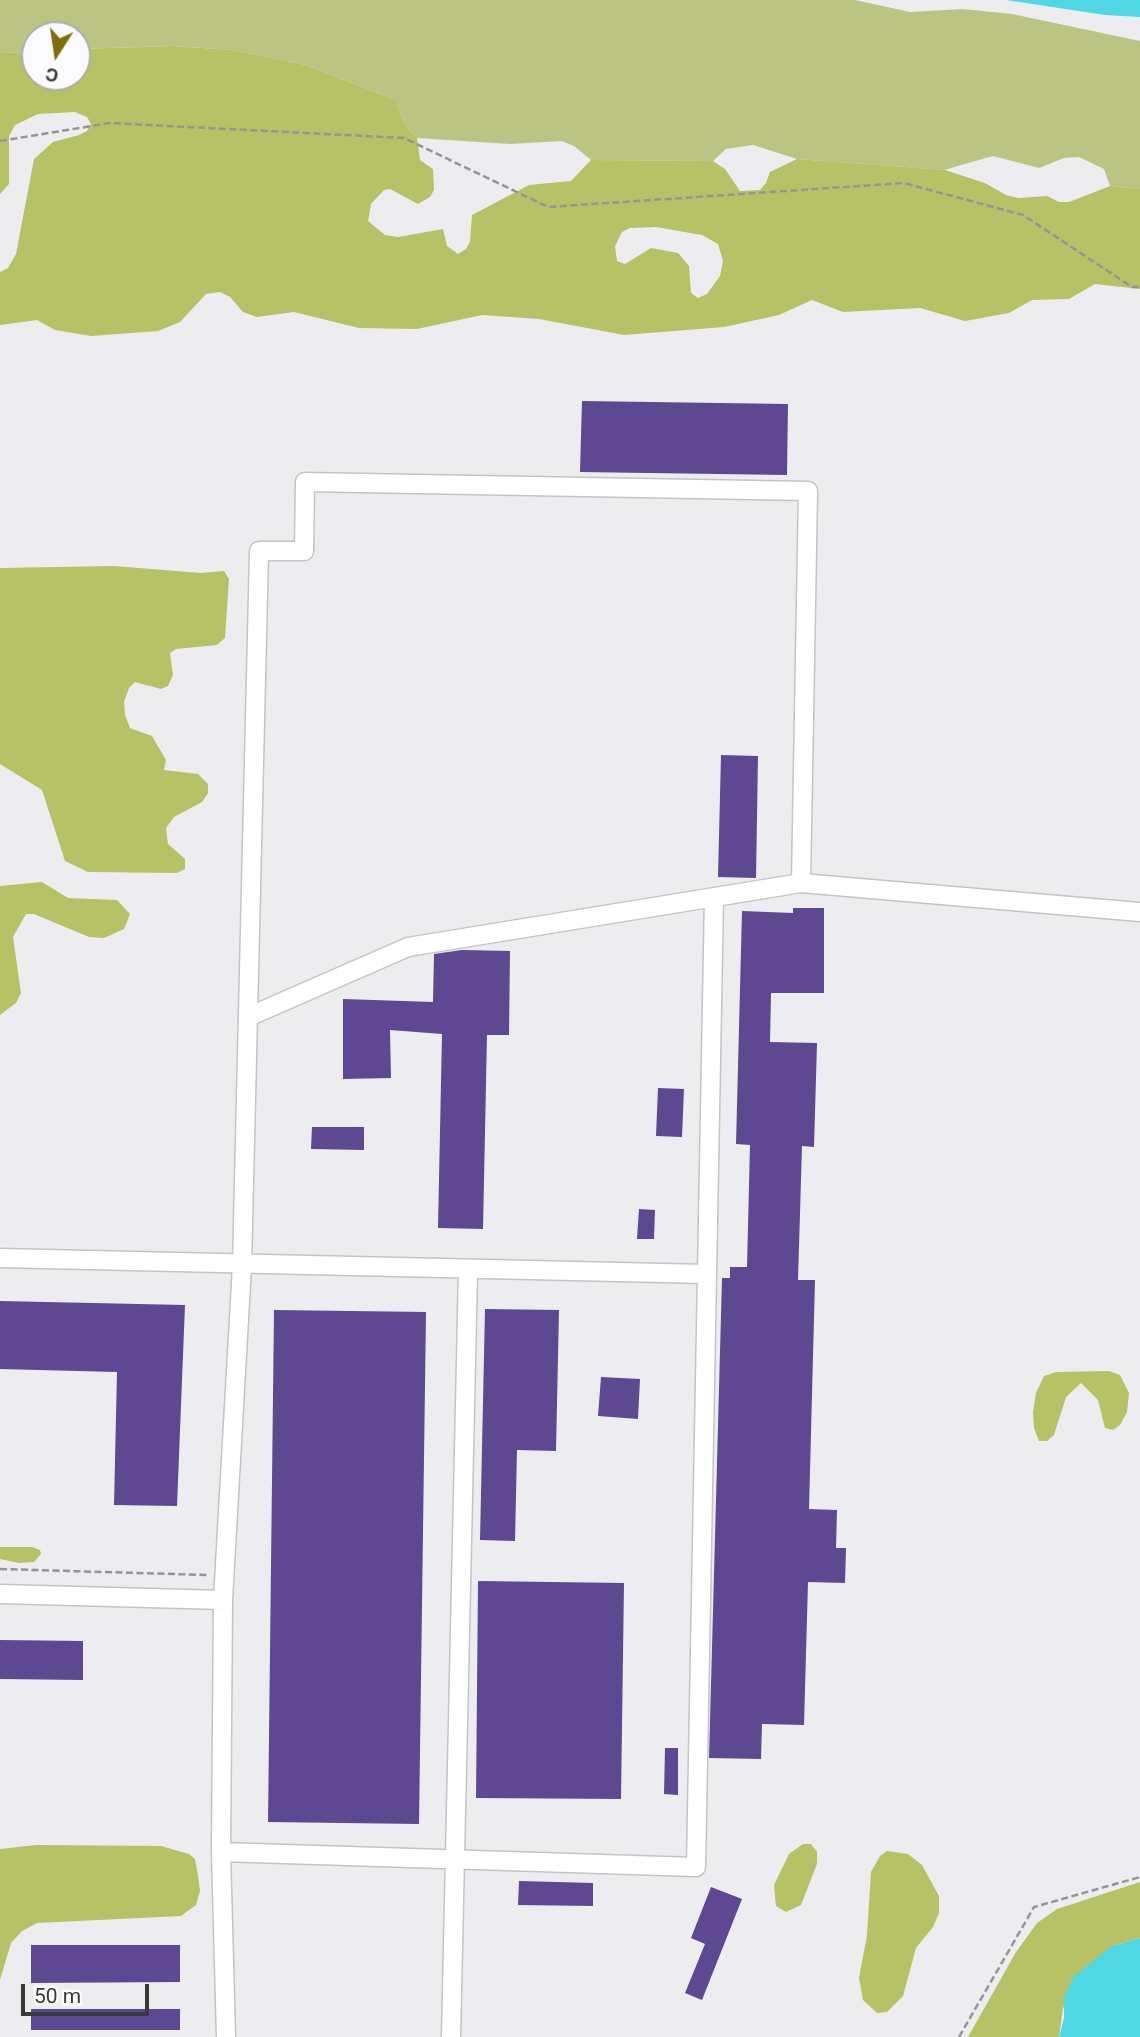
<!DOCTYPE html>
<html>
<head>
<meta charset="utf-8">
<style>
	body { margin:0 }
	#map { position:relative; width:1140px; height:2037px; overflow:hidden; background:#ededf0; font-family:Roboto,sans-serif }
	canvas { display:block }
	.north { position:absolute; left:21px; top:21px; width:70px; height:70px; box-sizing:border-box; background:#fbfafd; border:2px solid #aeadaf; border-radius:50%; rotate:192deg; font-size:19px; font-weight:700; line-height:28px; text-align:center; color:#3a3a3b }
	.north::after { content:''; display:block; margin:auto; width:24px; height:32px; background:#7d6e0a; clip-path:polygon(50% 0,100% 100%,50% 72%,0 100%) }
	.scale { position:absolute; left:21px; top:1984px; width:128px; height:32px; box-sizing:border-box; border:4px solid #3a3a3b; border-top:0; padding-left:9px; font-size:21px; line-height:24px; white-space:nowrap; color:#3a3a3b; -webkit-text-stroke:5px #fbfafd; paint-order:stroke }
</style>
</head>
<body>
<div id="map">
<canvas width="1140" height="2037"></canvas>
<div class="north">С</div>
<div class="scale">50 m</div>
</div>
<script>
const context = document.querySelector('canvas').getContext('2d');
context.lineJoin = 'round';
function fillPath(path, color) {
  context.fillStyle = color;
  context.fill(path, 'evenodd');
}
function shape(rows) {
  const path = new Path2D();
  for (const r of rows) {
    path.moveTo(r[0], r[1]);
    for (let i = 2; i < r.length; i += 2) path.lineTo(r[i], r[i + 1]);
  }
  return path;
}
function stroke(path, color, width, dash) {
  context.strokeStyle = color;
  context.lineWidth = width;
  context.lineCap = dash ? 'butt' : 'round';
  context.setLineDash(dash || []);
  context.stroke(path);
}
const green = shape([
	[0,0,855,0,910,12,963,9,1012,14,1140,41,1140,189,1110,186,1104,169,1079,157,1064,158,1039,168,993,156,944,170,797,159,753,145,726,149,713,161,591,160,574,146,562,141,510,144,417,138,404,123,396,100,306,65,233,50,172,46,77,49,77,35,35,35,35,52,0,53]
]);
const forest = shape([
	[172,46,233,50,306,65,396,100,404,123,417,138,420,160,433,169,434,190,430,197,418,204,390,189,384,190,371,204,368,221,385,235,398,237,443,229,447,246,458,254,466,249,470,242,472,215,529,185,571,181,591,160,713,161,725,169,740,191,760,190,766,183,770,172,797,159,945,170,985,183,1006,195,1018,198,1047,196,1059,202,1069,202,1110,186,1140,189,1140,289,1095,284,1069,299,1032,300,1009,313,965,321,920,308,843,312,812,300,779,315,724,327,624,335,539,319,482,315,417,329,359,328,294,312,257,317,243,312,230,297,220,292,206,294,180,322,158,331,91,336,55,330,37,320,0,325,0,272,8,268,16,254,34,159,53,142,79,135,87,131,91,124,87,117,75,112,38,114,15,125,9,136,9,184,0,194,0,53,35,52,35,77,77,77,77,49],
	[656,227,702,235,718,244,723,261,720,276,707,294,698,298,691,293,689,266,678,253,651,248,625,264,617,261,615,246,622,232,630,228],
	[114,566,201,573,224,571,229,579,225,638,217,645,176,649,170,653,173,675,168,686,161,689,135,682,129,688,124,702,125,715,130,728,152,736,166,760,164,770,198,774,208,784,208,793,202,802,174,817,166,828,168,844,185,859,185,869,177,873,88,872,65,861,42,790,0,764,0,568],
	[42,882,68,898,117,900,130,914,124,929,104,938,89,937,34,914,26,914,13,937,21,993,16,1003,0,1015,0,886],
	[1109,1371,1120,1375,1129,1393,1127,1412,1120,1425,1113,1430,1105,1428,1098,1400,1081,1383,1066,1397,1054,1435,1047,1441,1039,1441,1034,1428,1033,1412,1036,1393,1044,1376,1056,1372],
	[0,1547,32,1547,40,1550,41,1554,34,1562,19,1563,0,1559],
	[803,1844,811,1844,817,1852,817,1864,801,1905,786,1912,776,1906,774,1885,789,1854],
	[36,1845,161,1846,189,1854,195,1859,198,1875,200,1891,196,1905,181,1916,37,1923,22,1931,11,1943,0,1980,0,1849],
	[887,1851,908,1854,922,1865,939,1896,939,1913,933,1927,916,1948,903,1996,887,2012,877,2013,863,2000,859,1978,867,1935,871,1872,880,1856],
	[1140,1882,1140,1938,1112,1946,1063,2008,1059,2037,968,2037,1016,1952,1037,1923,1057,1909]
]);
const water = shape([
	[1006,0,1140,0,1140,17,1105,15],
	[1140,1938,1140,2037,1059,2037,1064,2018,1064,1998,1074,1976,1112,1946]
]);
const building = shape([
	[582,401,788,404,787,475,580,472],
	[721,755,758,756,756,878,718,877],
	[793,908,824,908,824,993,771,993,770,1042,817,1043,814,1147,802,1146,798,1280,815,1280,809,1509,837,1510,836,1548,846,1548,845,1583,808,1582,804,1725,762,1724,761,1759,709,1758,722,1278,730,1278,730,1267,747,1267,750,1145,736,1144,742,911,793,913],
	[462,950,510,951,509,1035,487,1035,483,1229,438,1228,442,1034,390,1030,391,1078,343,1079,343,999,433,1002,434,954],
	[658,1088,684,1089,682,1137,656,1136],
	[312,1127,364,1127,364,1150,311,1149],
	[639,1209,655,1210,654,1239,637,1239],
	[0,1301,185,1305,177,1506,114,1505,117,1372,0,1369],
	[485,1309,559,1310,556,1451,517,1450,515,1541,480,1540],
	[274,1310,426,1312,419,1824,268,1822],
	[601,1377,640,1379,638,1419,598,1416],
	[478,1581,624,1583,621,1799,476,1798],
	[0,1640,83,1641,83,1680,0,1679],
	[665,1748,678,1748,678,1795,664,1794],
	[519,1881,593,1883,593,1906,518,1905],
	[711,1887,742,1899,702,2000,685,1993,705,1944,691,1938],
	[31,1945,180,1945,180,1982,31,1983],
	[31,2009,180,2009,180,2030,31,2030]
]);
const path = shape([
	[0,141,110,123,404,138,548,207,904,183,1023,215,1132,287,1140,287],
	[0,1569,207,1575],
	[959,2037,1034,1907,1140,1877]
]);
const minor = shape([
	[248,1017,408,947,801,883,1140,912],
	[0,1258,707,1274],
	[0,1594,223,1600],
	[221,1852,696,1867,714,897],
	[226,2037,221,1852,223,1600,242,1266,259,551,304,551,305,482,808,491,801,883],
	[451,2037,468,1270]
]);
fillPath(green, '#bcc484');
fillPath(forest, '#b7c166');
fillPath(water, '#50d7e4');
fillPath(building, '#5d4891');
stroke(minor, '#c4c4c7', 21);
stroke(path, '#959597', 2.5, [7, 3.5]);
stroke(minor, '#fff', 18);
</script>
</body>
</html>
